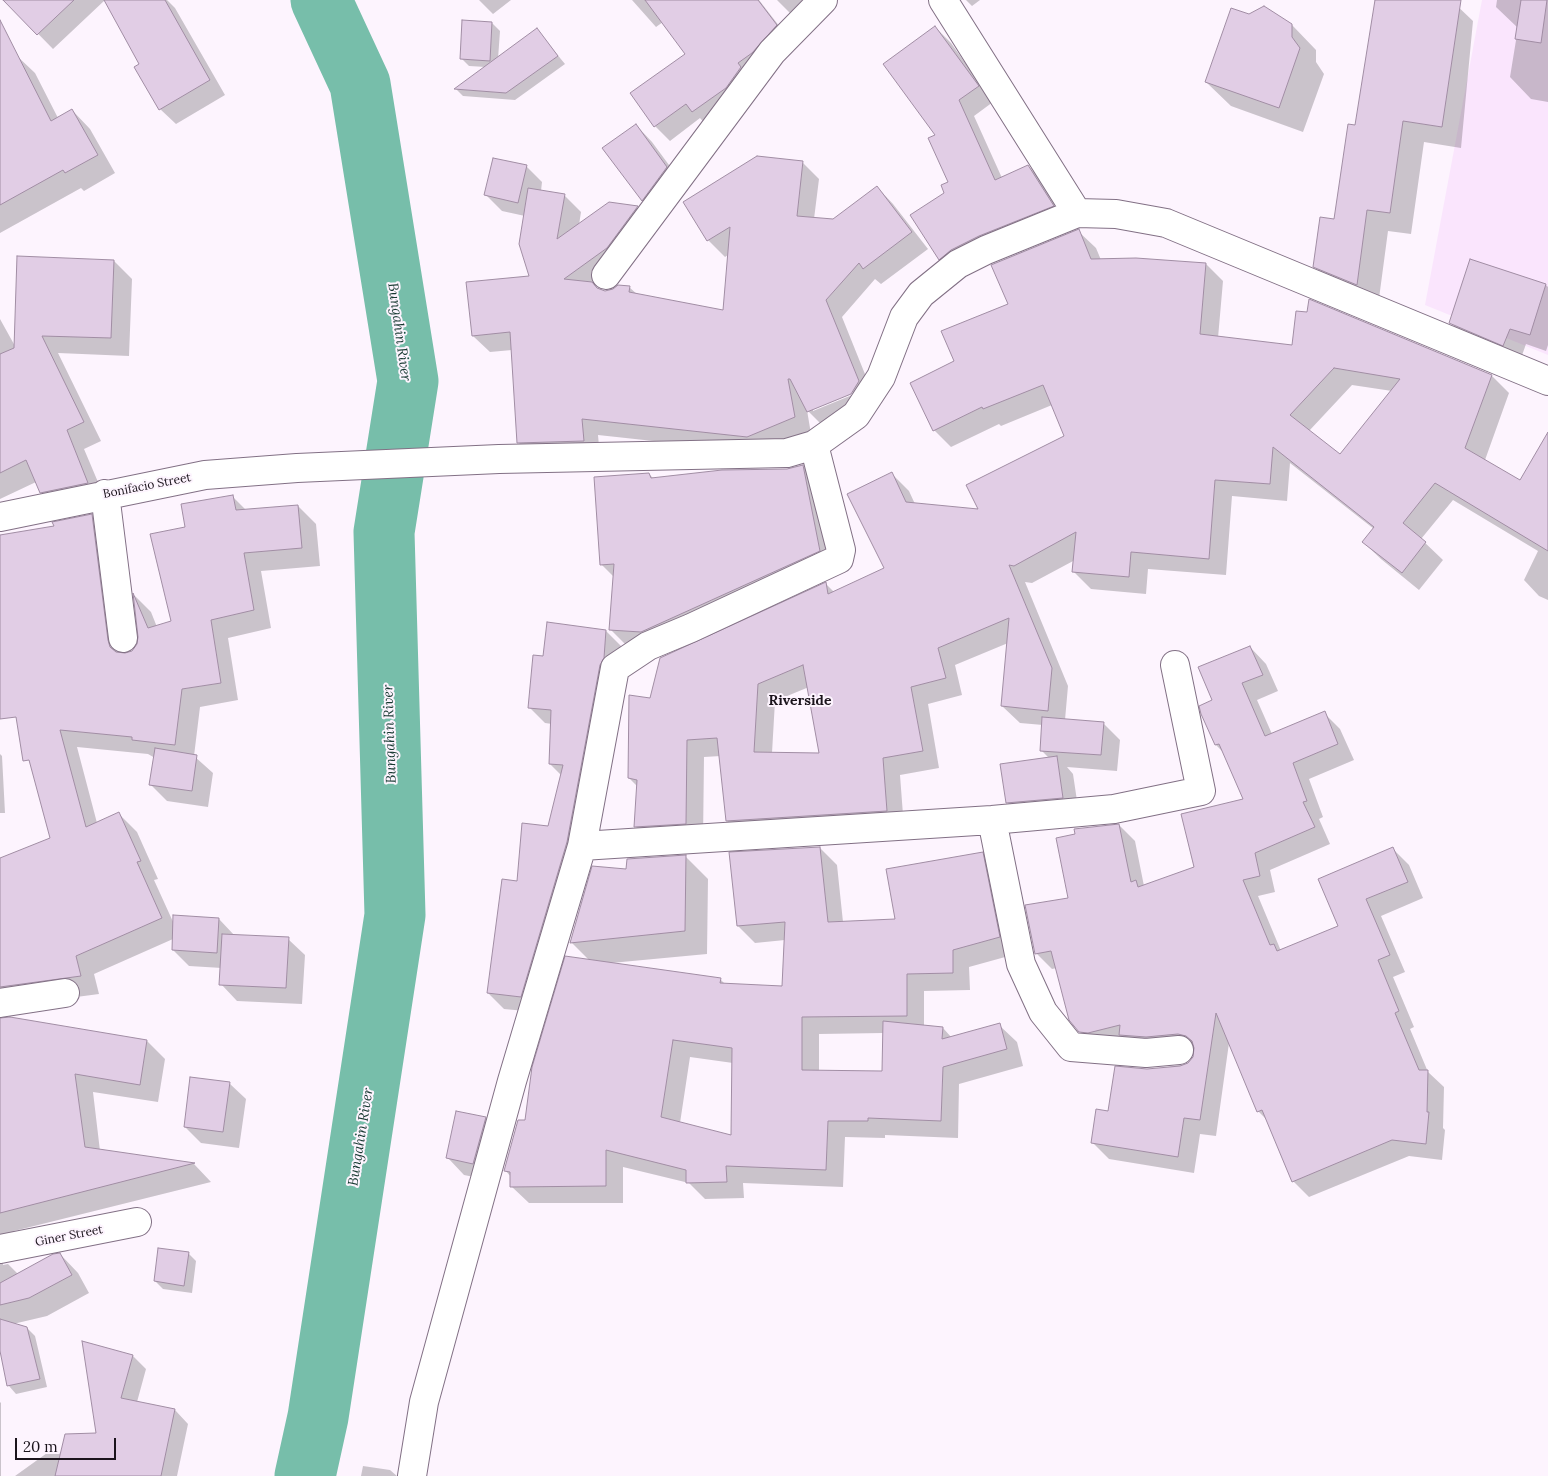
<!DOCTYPE html>
<html>
<head>
<meta charset="utf-8">
<style>
	body { margin:0 }
	#map { position:relative; width:1548px; height:1476px; overflow:hidden; background:#fdf4fe; font-family:Lora,serif }
	canvas { display:block }
	.scale { position:absolute; left:15px; top:1438px; width:101px; height:22px; box-sizing:border-box; border:2px solid #1b141c; border-top:0; padding-left:6px; font-size:15px; line-height:18px; white-space:nowrap; color:#1b141c; -webkit-text-stroke:4px #fdf4fe; paint-order:stroke }
</style>
</head>
<body>
<div id="map">
<canvas width="1548" height="1476"></canvas>
<div class="scale">20 m</div>
</div>
<script>
const context = document.querySelector('canvas').getContext('2d');
context.lineJoin = 'round';
function fillPath(path, color) {
  context.fillStyle = color;
  context.fill(path, 'evenodd');
}
function shape(rows) {
  const path = new Path2D();
  for (const r of rows) {
    path.moveTo(r[0], r[1]);
    for (let i = 2; i < r.length; i += 2) path.lineTo(r[i], r[i + 1]);
  }
  return path;
}
function stroke(path, color, width, dash) {
  context.strokeStyle = color;
  context.lineWidth = width;
  context.lineCap = dash ? 'butt' : 'round';
  context.setLineDash(dash || []);
  context.stroke(path);
}
function write(font, color, halo, rows, align = 'center') {
  context.font = font + ' Lora,serif';
  context.lineWidth = 4;
  context.setLineDash([]);
  context.textBaseline = 'middle';
  context.strokeStyle = halo;
  context.fillStyle = color;
  for (const [text, x, y, turn = 0] of rows) {
    context.save();
    context.translate(x, y);
    context.rotate((+turn || 0) * Math.PI / 180);
    context.textAlign = isNaN(turn) ? turn : align;
    if (halo) context.strokeText(text, 0, 0);
    context.fillText(text, 0, 0);
    context.restore();
  }
}
const built = shape([
	[1482,0,1548,0,1548,355,1425,305]
]);
const shadow = shape([
	[5,0,167,0,175,8,225,95,176,124,160,109,141,65,105,0,53,49],
	[479,0,511,0,493,14],
	[632,0,759,0,790,40,707,126,700,118,670,141,655,126,632,94,687,54,663,22,656,27],
	[777,0,809,0,790,13],
	[966,0,980,0,972,6],
	[1376,0,1451,0,1473,21,1461,148,1424,142,1411,234,1388,231,1378,306,1336,288,1314,266,1335,220,1356,126],
	[1497,0,1548,0,1548,102,1531,99,1510,77,1518,28,1496,7],
	[1249,15,1292,25,1316,50,1316,62,1324,74,1303,132,1231,106,1206,82],
	[492,23,500,31,498,59,537,30,565,64,515,100,463,96,456,89,486,67,469,66,461,58],
	[935,27,951,43,993,102,974,116,1002,178,1028,166,1044,182,1068,221,955,274,940,259,946,194,950,182,937,135],
	[16,55,35,73,58,118,72,110,90,129,115,173,84,191,81,188,0,233,0,62],
	[636,125,652,142,683,184,659,216,642,200],
	[802,162,819,179,814,219,834,221,877,187,893,204,928,249,881,284,875,279,842,317,875,399,825,428,807,410,811,434,764,453,598,435,600,457,535,459,518,442,512,350,490,352,473,336,531,277,525,216,502,211,486,195,526,166,542,182,541,191,564,195,581,212,579,225,609,203,637,208,653,224,623,265,594,286,605,292,629,287,638,295,724,311,728,255,725,257,708,240,684,202],
	[856,391,857,393,813,411,813,409],
	[1078,231,1096,248,1101,260,1206,264,1223,281,1218,338,1293,347,1308,314,1310,301,1492,376,1509,393,1485,460,1520,482,1548,440,1548,600,1539,596,1524,580,1538,551,1453,500,1421,539,1443,560,1419,590,1381,559,1363,542,1374,529,1290,463,1287,501,1232,496,1226,575,1148,569,1146,594,1091,589,1073,571,1075,560,1032,583,1025,582,1068,686,1065,720,1103,723,1120,740,1117,771,1067,767,1073,774,1079,814,1023,819,1007,802,1049,758,1041,750,1043,725,1020,723,1002,706,1008,643,955,665,962,695,928,704,939,768,900,775,904,828,745,838,727,821,721,756,704,757,703,841,653,844,636,827,638,787,629,778,651,700,826,584,834,592,885,569,892,474,909,491,915,504,980,510,1065,437,1052,405,1001,426,999,424,951,447,934,430,955,361],
	[1352,385,1392,391,1340,456,1309,431],
	[809,687,821,754,772,753,775,701],
	[114,261,132,279,129,356,58,353,101,441,84,449,106,501,59,510,41,492,36,482,0,499,0,319,15,346],
	[1546,285,1548,287,1548,345,1546,351,1526,344,1520,361,1467,339,1451,323],
	[803,466,822,485,839,570,630,649,611,630,614,577,601,564,649,474,654,479,788,470],
	[232,496,246,510,298,506,316,524,320,566,261,571,271,628,228,638,238,700,200,707,194,756,213,773,208,807,167,801,150,784,155,758,148,754,77,747,97,823,119,814,137,832,158,879,154,880,174,924,219,919,235,936,288,939,305,955,302,1004,237,1001,221,984,222,968,189,966,173,950,173,939,94,974,99,994,16,1005,8,1009,2,1019,147,1041,165,1059,158,1102,93,1092,100,1151,194,1164,211,1182,14,1231,19,1251,3,1262,3,1265,8,1264,18,1274,60,1254,78,1273,89,1293,47,1316,13,1324,27,1328,35,1336,47,1387,16,1394,9,1386,0,1344,0,859,51,839,0,652,0,537,56,527,91,516,109,534,125,655,133,652,139,644,135,596,151,612,157,627,172,622,186,528],
	[606,631,622,647,619,674,536,1012,504,1009,488,993,518,883,549,827,562,776,550,764,552,724,545,723,529,707,544,658],
	[1250,647,1266,664,1278,691,1257,700,1272,734,1324,713,1340,729,1354,760,1309,779,1323,817,1319,819,1330,844,1270,870,1275,892,1258,896,1281,951,1339,927,1393,849,1409,865,1423,898,1381,916,1405,972,1393,977,1414,1027,1410,1029,1428,1072,1444,1087,1443,1128,1445,1130,1442,1160,1409,1156,1309,1197,1293,1181,1267,1120,1258,1111,1229,1043,1216,1136,1200,1134,1194,1173,1109,1159,1092,1142,1109,1113,1147,1070,1188,1064,1194,1058,1195,1050,1163,1053,1097,1048,1080,1031,1057,968,1052,969,1036,953,1119,825,1135,841,1144,886,1195,868,1245,800,1225,754,1216,745,1214,701],
	[0,754,2,756,5,813,0,813],
	[820,848,837,865,843,922,897,920,982,854,999,871,1016,954,969,967,970,990,924,991,924,1026,943,1028,952,1038,999,1025,1017,1042,1023,1066,959,1084,958,1138,885,1135,885,1138,845,1137,843,1187,743,1183,744,1198,705,1199,689,1183,623,1167,623,1203,529,1203,511,1186,511,1177,505,1170,590,961,571,942,628,871,685,856,708,879,707,954,611,963,721,980,726,985,783,987,785,940,755,943,738,926],
	[884,1033,883,1072,819,1072,819,1034],
	[690,1057,733,1063,732,1136,680,1123],
	[229,1083,246,1099,239,1148,201,1143,185,1127],
	[485,1118,502,1135,489,1180,464,1175,448,1158],
	[188,1253,196,1261,192,1293,163,1289,155,1281],
	[133,1356,146,1369,137,1402,175,1410,188,1424,177,1476,15,1476,54,1448,61,1455,98,1435],
	[0,1402,1,1403,1,1476,0,1476],
	[363,1466,390,1470,397,1476,361,1476]
]);
const river = shape([
	[305,1476,318,1417,395,915,384,532,408,381,360,84,321,0]
]);
const building = shape([
	[3,0,74,0,37,35,3,0],
	[104,0,165,0,210,80,159,110,134,67,139,64,104,0],
	[645,0,758,0,777,25,752,53,738,63,741,67,726,88,692,112,686,104,654,127,630,93,685,54,645,0],
	[1375,0,1461,0,1442,127,1403,121,1390,213,1367,210,1357,285,1313,267,1320,217,1334,219,1348,124,1355,125,1375,0],
	[1521,0,1547,0,1541,43,1515,39,1521,0],
	[1264,6,1292,24,1292,37,1300,48,1279,108,1205,82,1231,8,1249,14,1264,6],
	[0,20,51,121,72,109,98,155,65,173,63,170,0,205,0,20],
	[462,20,492,22,490,61,460,59,462,20],
	[935,26,979,86,959,100,995,180,1028,165,1054,206,979,236,951,250,939,260,910,215,944,193,941,185,948,182,928,138,935,135,883,64,935,26],
	[537,28,558,56,506,93,454,89,537,28],
	[636,124,667,167,642,201,602,148,636,124],
	[757,156,803,161,797,216,833,219,877,186,912,232,863,269,859,263,826,300,859,381,851,394,807,412,790,379,788,379,795,417,747,437,582,419,584,441,517,443,510,332,472,336,466,282,529,276,519,244,528,188,565,194,557,239,609,202,638,206,607,248,564,279,592,282,597,288,605,291,613,289,618,285,630,286,629,292,723,310,730,227,707,241,683,202,757,156],
	[493,158,527,165,518,203,484,195,493,158],
	[1079,229,1091,259,1136,258,1206,263,1200,334,1292,345,1296,311,1307,312,1309,299,1492,375,1465,448,1520,480,1548,432,1548,551,1435,483,1403,523,1426,542,1402,573,1362,542,1374,527,1273,447,1270,484,1215,480,1209,559,1131,552,1129,577,1072,572,1076,532,1014,566,1009,565,1052,668,1048,711,1001,706,1009,618,938,648,946,678,911,687,923,751,883,758,887,811,726,821,717,738,687,740,686,824,634,827,637,780,628,778,629,695,650,698,660,658,826,582,828,594,884,568,847,494,892,472,906,502,978,509,966,485,1064,436,1043,385,983,409,982,407,933,431,910,383,954,361,941,331,1008,304,991,265,1079,229],
	[1334,368,1400,379,1340,454,1290,415,1334,368],
	[803,665,819,753,754,752,758,684,803,665],
	[17,256,114,260,111,338,42,336,84,422,67,430,88,483,40,493,26,460,0,473,0,354,14,348,17,256],
	[1470,259,1546,284,1530,335,1510,329,1503,346,1449,323,1470,259],
	[803,465,820,551,641,632,609,630,614,564,600,565,594,477,649,473,651,478,722,470,787,469,803,465],
	[233,495,236,510,298,505,302,548,244,553,254,610,211,620,221,683,182,689,175,745,132,740,132,737,60,730,86,827,119,812,141,861,137,862,162,918,76,956,81,976,0,987,0,858,50,838,29,760,23,761,16,717,0,719,0,535,54,526,52,522,92,514,108,640,110,647,116,652,125,653,132,651,137,644,138,637,133,593,148,628,171,621,150,534,185,527,181,504,233,495],
	[547,622,606,630,604,658,600,665,567,842,521,997,487,993,502,879,517,881,522,823,548,826,563,765,549,764,551,710,528,708,533,655,543,656,547,622],
	[1250,646,1263,675,1242,683,1265,736,1325,711,1338,744,1293,763,1307,801,1303,802,1315,827,1255,853,1260,876,1243,880,1270,945,1274,944,1277,951,1338,926,1318,879,1393,847,1408,882,1366,899,1390,955,1378,960,1399,1011,1395,1013,1419,1070,1428,1070,1427,1112,1429,1112,1426,1144,1392,1140,1292,1182,1262,1110,1257,1112,1216,1013,1200,1120,1184,1118,1178,1157,1091,1143,1096,1109,1108,1111,1115,1066,1147,1069,1180,1066,1188,1063,1193,1057,1194,1048,1192,1041,1186,1036,1178,1034,1146,1037,1119,1035,1120,1025,1088,1033,1079,1032,1069,1020,1051,951,1035,954,1025,905,1068,898,1056,838,1075,834,1074,829,1119,824,1131,882,1136,880,1138,887,1194,867,1181,814,1243,799,1219,744,1215,745,1201,714,1199,706,1212,700,1198,667,1250,646],
	[1042,717,1104,722,1101,755,1040,751,1042,717],
	[155,748,197,755,192,791,149,785,155,748],
	[1057,756,1063,798,1006,803,1000,764,1057,756],
	[820,847,828,922,895,919,886,869,983,852,1000,937,953,950,953,973,907,974,907,1016,802,1017,802,1070,882,1071,883,1021,943,1027,942,1039,1000,1023,1007,1049,943,1067,941,1121,868,1118,868,1121,828,1121,826,1170,726,1166,727,1182,686,1183,686,1170,606,1150,606,1186,510,1187,510,1172,504,1171,518,1120,525,1120,532,1067,565,956,721,978,720,983,782,986,785,922,737,926,729,852,820,847],
	[673,1040,732,1048,731,1135,661,1117,673,1040],
	[686,855,685,931,570,943,592,866,626,869,627,859,686,855],
	[173,915,219,918,217,953,172,950,173,915],
	[222,934,289,937,286,988,219,985,222,934],
	[10,1017,147,1040,140,1085,75,1074,85,1147,195,1163,0,1213,0,1018,10,1017],
	[190,1077,230,1082,223,1132,184,1127,190,1077],
	[456,1111,486,1117,473,1164,446,1158,456,1111],
	[158,1248,189,1252,184,1286,154,1281,158,1248],
	[60,1253,72,1275,29,1298,0,1305,0,1283,53,1254,60,1253],
	[0,1319,27,1327,40,1379,7,1386,0,1351,0,1319],
	[82,1341,133,1355,121,1398,175,1409,161,1476,55,1476,65,1434,96,1433,82,1341]
]);
const minor = shape([
	[943,0,1077,213],
	[606,275,772,52,823,0],
	[105,494,123,638],
	[0,517,205,475,297,468,499,459,787,453,814,445,856,415,881,377,904,317,921,294,958,264,986,250,1077,213,1116,214,1166,223,1548,381],
	[992,820,1021,964,1043,1012,1071,1047,1146,1053,1179,1050],
	[582,846,992,820,1114,809,1201,791,1175,665],
	[0,1003,65,993],
	[0,1249,137,1222],
	[412,1476,424,1402,512,1081,582,846,615,668,648,646,691,628,839,559,841,550,814,445]
]);
const streetNames = [
	["Bonifacio Street",147,486,-11],
	["Giner Street",69,1236,-11]
];
const waterNames = [
	["Bungahin River",399,332,82],
	["Bungahin River",390,734,-92],
	["Bungahin River",361,1137,-81]
];
const neighbourhoodNames = [
	["Riverside",800,701]
];
fillPath(built, '#fae5fd');
fillPath(shadow, '#0003');
stroke(river, '#77beaa', 61);
fillPath(building, '#e1cde5');
stroke(building, '#a18da4', 1);
stroke(minor, '#827085', 30);
stroke(minor, '#fff', 28);
write('12px', '#1b141c', '#fdf4fe', streetNames);
write('italic 14px', '#163830', '#fdf4fe', waterNames);
write('bold 14px', '#1b141c', '#fdf4fe', neighbourhoodNames);
</script>
</body>
</html>
